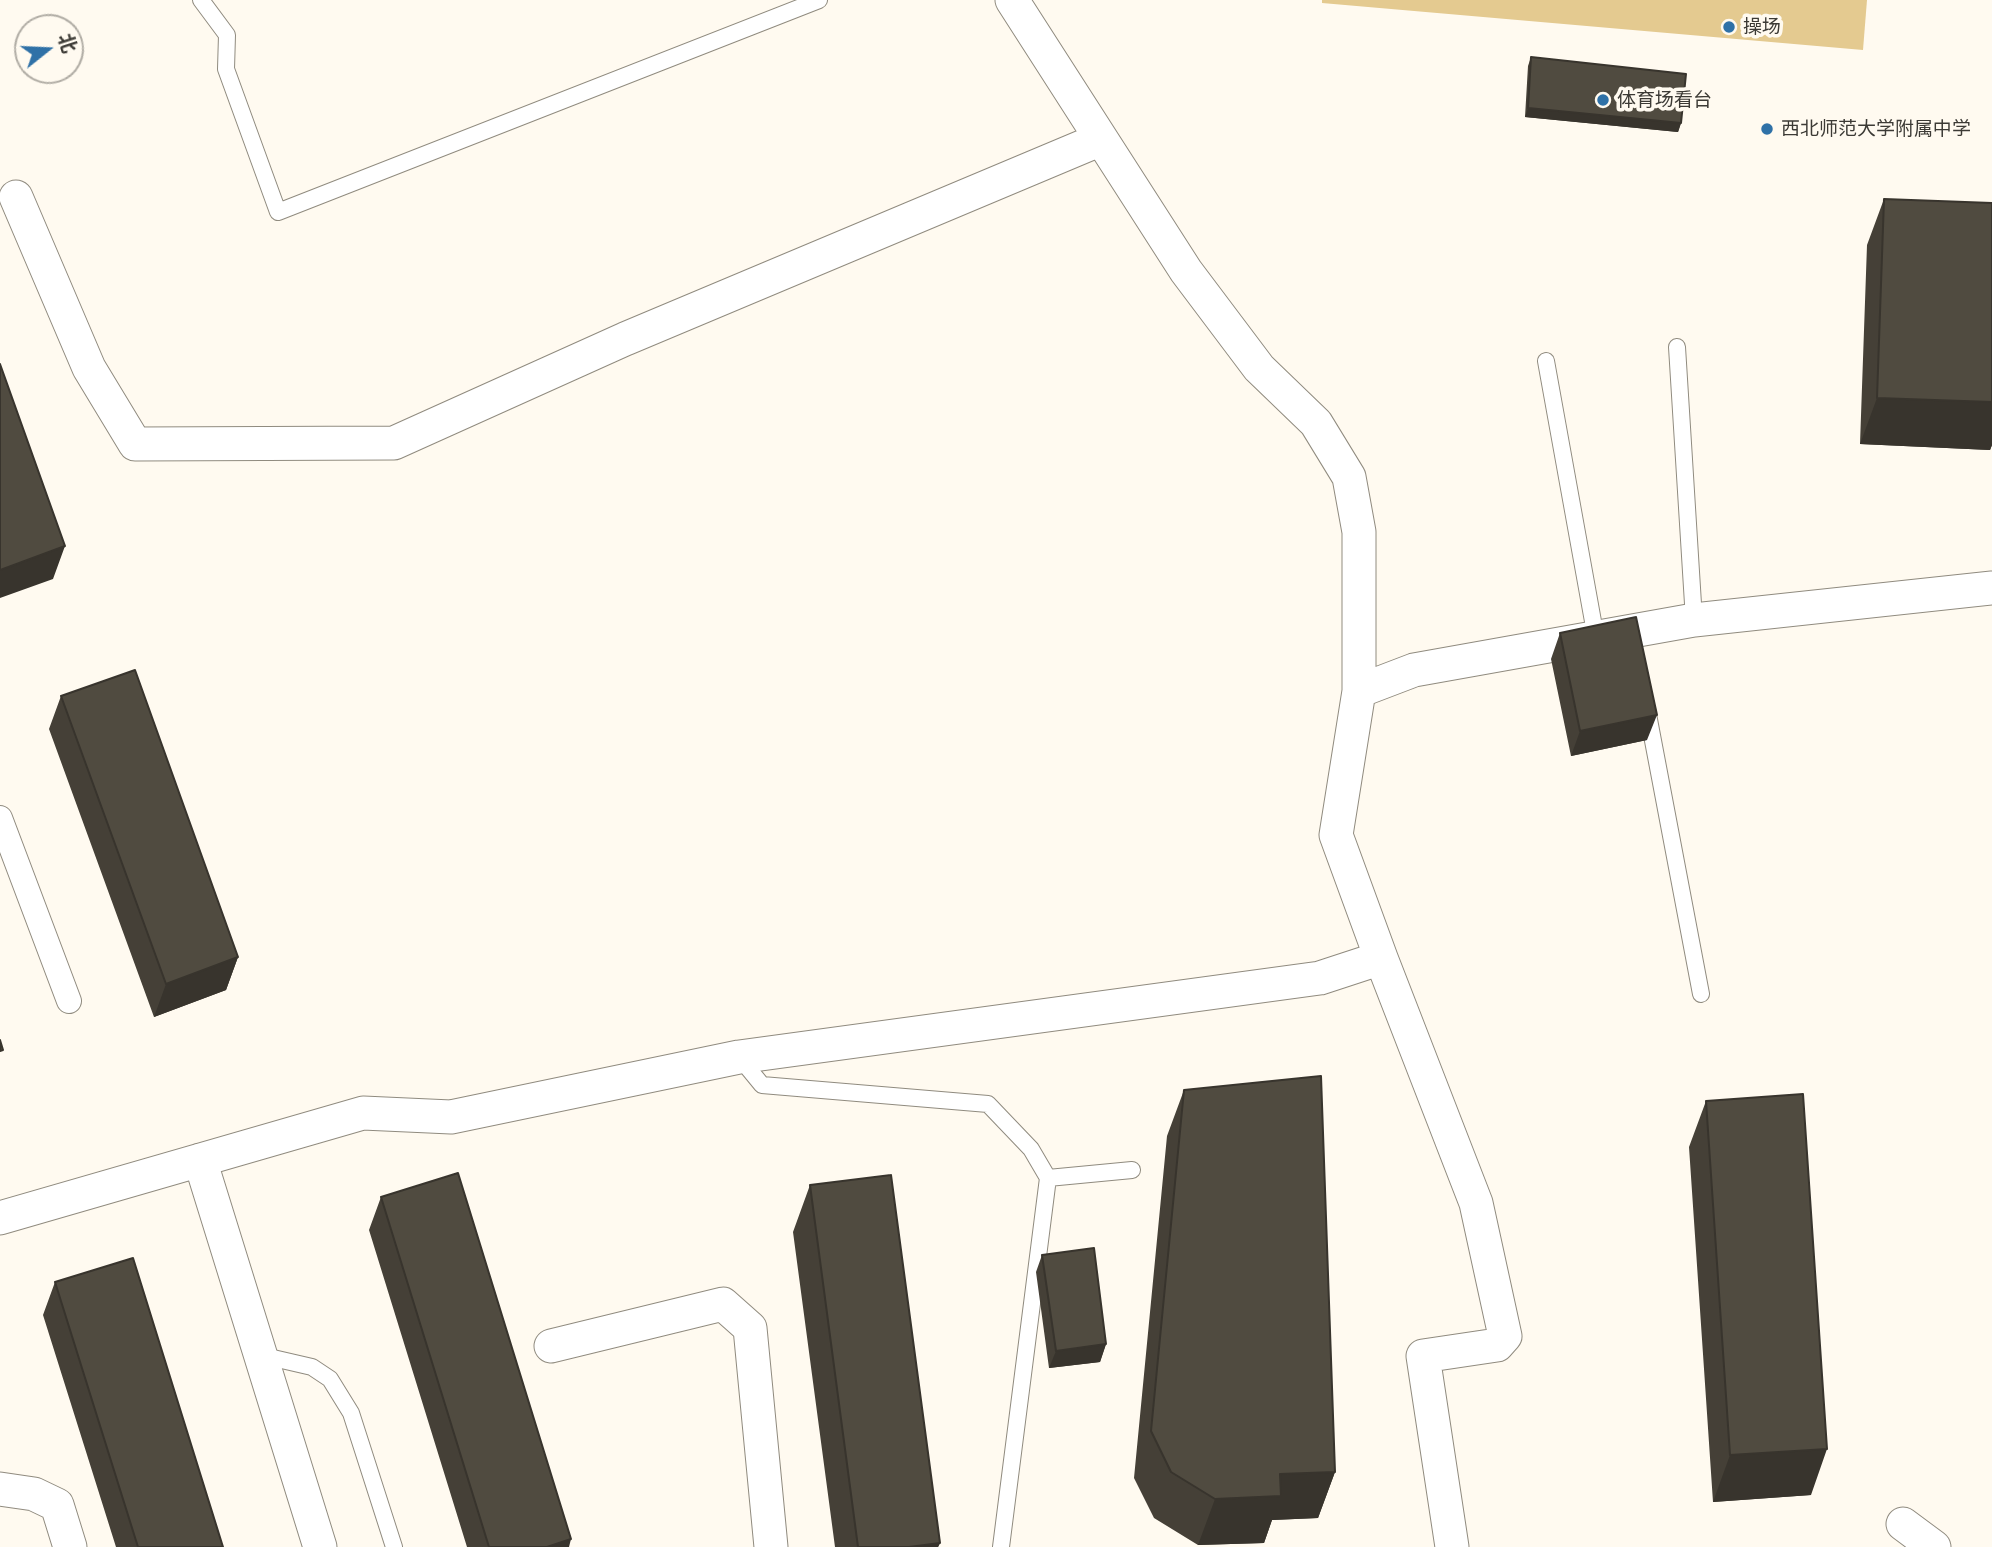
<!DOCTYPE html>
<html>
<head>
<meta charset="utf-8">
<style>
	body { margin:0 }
	#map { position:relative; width:1992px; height:1547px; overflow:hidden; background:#fffaf0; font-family:"Work Sans","Noto Sans SC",sans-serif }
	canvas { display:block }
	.north { position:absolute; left:14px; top:14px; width:70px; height:70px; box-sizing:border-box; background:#fffaf0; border:2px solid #b1ada5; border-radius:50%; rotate:72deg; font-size:19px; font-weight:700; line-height:28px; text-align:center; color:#3c3a35 }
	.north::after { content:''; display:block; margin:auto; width:24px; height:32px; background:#2f71a7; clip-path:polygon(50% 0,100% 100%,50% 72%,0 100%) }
</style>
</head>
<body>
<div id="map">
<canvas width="1992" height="1547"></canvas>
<div class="north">北</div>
</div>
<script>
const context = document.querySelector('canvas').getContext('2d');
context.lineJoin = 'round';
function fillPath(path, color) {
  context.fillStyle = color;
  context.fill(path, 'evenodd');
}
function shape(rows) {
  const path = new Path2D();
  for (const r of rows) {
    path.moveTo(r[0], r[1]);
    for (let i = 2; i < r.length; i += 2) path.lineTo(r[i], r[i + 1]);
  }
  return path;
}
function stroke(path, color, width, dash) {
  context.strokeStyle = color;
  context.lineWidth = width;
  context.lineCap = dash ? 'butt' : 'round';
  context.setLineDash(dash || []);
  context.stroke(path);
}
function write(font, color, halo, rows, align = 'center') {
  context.font = font + ' "Work Sans","Noto Sans SC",sans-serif';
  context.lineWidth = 7;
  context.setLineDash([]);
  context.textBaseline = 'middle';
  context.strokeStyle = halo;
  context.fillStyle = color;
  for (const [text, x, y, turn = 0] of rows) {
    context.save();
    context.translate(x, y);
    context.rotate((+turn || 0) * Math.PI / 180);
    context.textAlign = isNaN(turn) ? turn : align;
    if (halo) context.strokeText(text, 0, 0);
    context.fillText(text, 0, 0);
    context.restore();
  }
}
const green = shape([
	[1322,0,1867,0,1863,50,1322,3]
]);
const service = shape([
	[201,0,227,35,226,69,278,212,819,0],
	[1677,347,1694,620],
	[1546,361,1596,638],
	[1647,709,1701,994],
	[739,1057,762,1085,988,1104,1031,1149,1048,1178,1001,1547],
	[1048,1178,1132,1170],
	[260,1355,312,1367,330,1379,351,1413,394,1547]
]);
const pedestrian = shape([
	[0,818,69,1001]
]);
const minor = shape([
	[1012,0,1186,271,1259,368,1316,423,1349,477,1359,532,1359,691,1336,835,1381,958,1476,1203,1505,1336,1497,1345,1423,1356,1452,1547],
	[16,197,89,368,135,444,394,443,625,339,1101,139],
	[1359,691,1414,670,1694,620,1992,588],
	[200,1160,320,1547],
	[0,1218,363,1113,451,1117,739,1057,1320,978,1381,958],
	[551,1346,723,1304,750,1328,771,1547],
	[0,1489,34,1494,57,1505,70,1547],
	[1903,1524,1934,1547]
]);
const wall = shape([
	[1531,57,1681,123,1678,132,1525,117,1528,66],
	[1884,199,1992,203,1992,445,1990,450,1860,444,1867,245],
	[1560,633,1647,740,1571,756,1551,659],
	[61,696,238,957,226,990,154,1017,49,729],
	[1184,1090,1335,1472,1318,1518,1272,1520,1264,1543,1198,1545,1154,1518,1134,1478,1167,1136],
	[1706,1101,1811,1495,1713,1502,1689,1147],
	[810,1185,940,1543,938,1547,835,1547,793,1232],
	[381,1197,569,1547,467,1547,369,1230],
	[1042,1255,1106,1344,1100,1362,1049,1368,1036,1272],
	[55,1282,223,1547,116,1547,43,1315]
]);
const shadedWall = shape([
	[1528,108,1681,123,1678,132,1525,117],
	[1877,398,1992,402,1992,445,1990,450,1860,444],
	[65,546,53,579,0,598,0,570],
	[1657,715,1647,740,1571,756,1580,731],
	[238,957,226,990,154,1017,166,984],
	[1106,1344,1100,1362,1049,1368,1056,1351],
	[1827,1449,1811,1495,1713,1502,1730,1455],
	[1335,1472,1318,1518,1272,1520,1264,1543,1198,1545,1215,1499,1280,1474],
	[571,1539,569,1547,547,1547],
	[940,1543,938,1547,909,1547]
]);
const building = shape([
	[1531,57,1686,74,1681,123,1528,108,1531,57],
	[1884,199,1992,203,1992,402,1877,398,1884,199],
	[0,364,65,546,0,570,0,364],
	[1636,617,1657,715,1580,731,1560,633,1636,617],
	[135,670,238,957,166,984,61,696,135,670],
	[0,1040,3,1050,0,1051,0,1040],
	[1321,1076,1335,1472,1280,1474,1281,1496,1215,1499,1171,1472,1151,1431,1184,1090,1321,1076],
	[1803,1094,1827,1449,1730,1455,1706,1101,1803,1094],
	[458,1173,571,1539,547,1547,489,1547,381,1197,458,1173],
	[891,1175,940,1543,909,1547,858,1547,810,1185,891,1175],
	[1094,1248,1106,1344,1056,1351,1042,1255,1094,1248],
	[133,1258,223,1547,138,1547,55,1282,133,1258]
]);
const markers = [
	[1729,27,7,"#2f71a7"],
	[1603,100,7,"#2f71a7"],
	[1767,129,7,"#2f71a7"]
];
const poiNames = [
	["操场",1743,27],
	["体育场看台",1617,100],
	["西北师范大学附属中学",1781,129]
];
fillPath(green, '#e4ca90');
stroke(service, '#908b7f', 18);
stroke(pedestrian, '#908b7f', 26);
stroke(minor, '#908b7f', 35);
stroke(service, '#fff', 16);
stroke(pedestrian, '#fff', 24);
stroke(minor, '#fff', 33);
fillPath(wall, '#454037');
fillPath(shadedWall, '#38342d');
fillPath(building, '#504b40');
stroke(building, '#38342d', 2);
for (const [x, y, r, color] of markers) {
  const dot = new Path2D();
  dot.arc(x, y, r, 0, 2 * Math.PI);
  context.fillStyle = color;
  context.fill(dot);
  stroke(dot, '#fffaf0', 2.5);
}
write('19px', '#3c3a35', '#fffaf0', poiNames, 'left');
</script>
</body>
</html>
